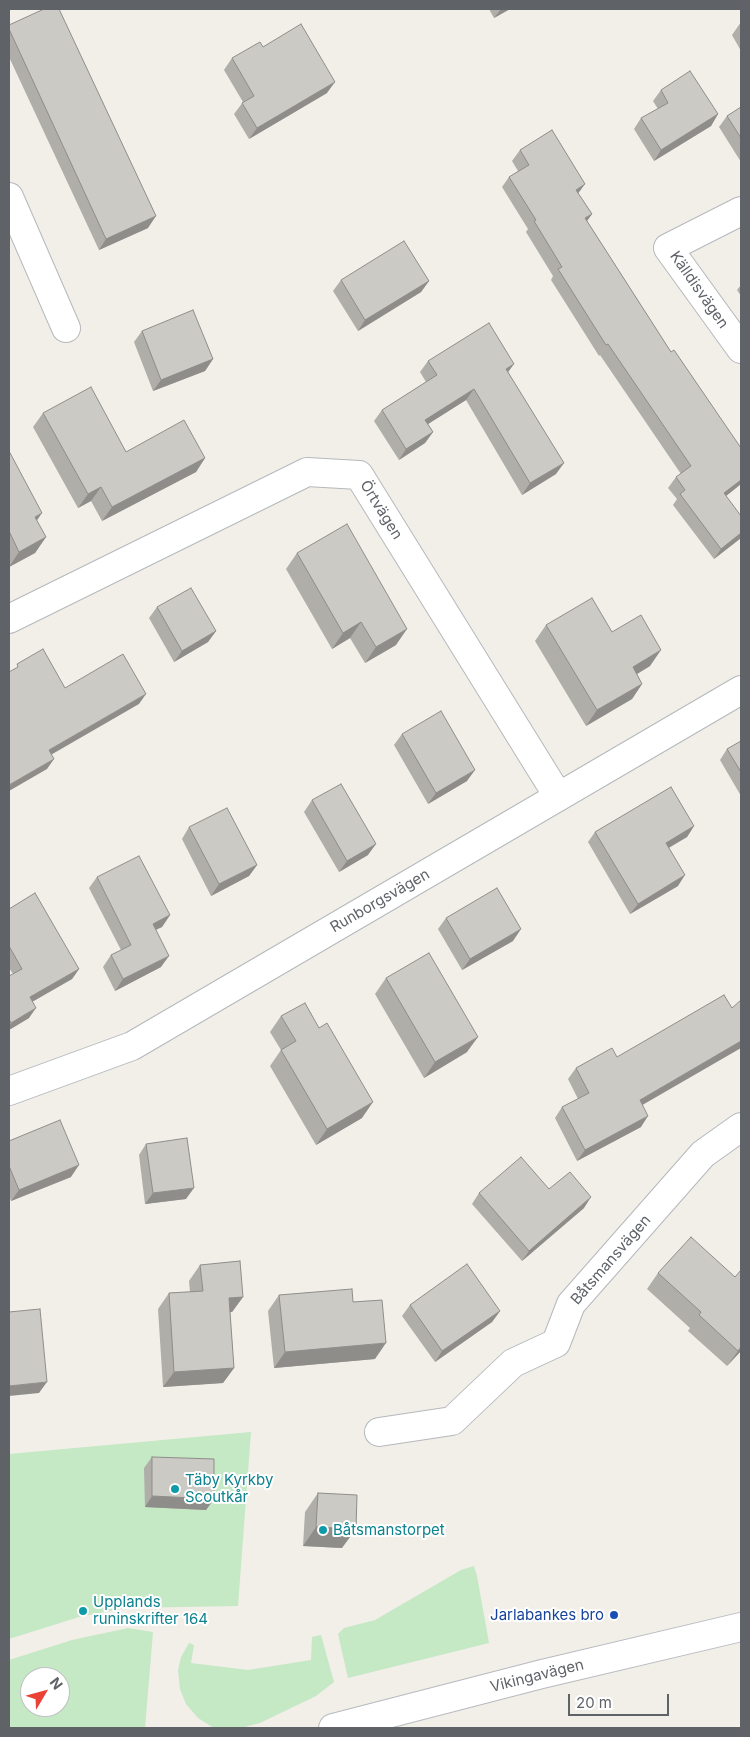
<!DOCTYPE html>
<html>
<head>
<meta charset="utf-8">
<style>
	body { margin:0 }
	#map { position:relative; width:750px; height:1737px; overflow:hidden; background:#f1efe8; font-family:Inter,sans-serif }
	canvas { display:block }
	.frame { position:absolute; inset:0; border:10px solid #5f6368; pointer-events:none }
	.north { position:absolute; left:20px; top:1667px; width:50px; height:50px; box-sizing:border-box; background:#fff; border:1px solid #bfc1c3; border-radius:50%; rotate:53deg; font-size:14px; font-weight:700; line-height:20px; text-align:center; color:#5f6368 }
	.north::after { content:''; display:block; margin:auto; width:18px; height:22px; background:#ea4335; clip-path:polygon(50% 0,100% 100%,50% 72%,0 100%) }
	.scale { position:absolute; left:568px; top:1694px; width:101px; height:22px; box-sizing:border-box; border:2px solid #5f6368; border-top:0; padding-left:6px; font-size:15px; line-height:18px; white-space:nowrap; color:#5f6368; -webkit-text-stroke:4px #fff; paint-order:stroke }
</style>
</head>
<body>
<div id="map">
<canvas width="750" height="1737"></canvas>
<div class="frame"></div>
<div class="north">N</div>
<div class="scale">20 m</div>
</div>
<script>
const context = document.querySelector('canvas').getContext('2d');
context.lineJoin = 'round';
function fillPath(path, color) {
  context.fillStyle = color;
  context.fill(path, 'evenodd');
}
function shape(rows) {
  const path = new Path2D();
  for (const r of rows) {
    path.moveTo(r[0], r[1]);
    for (let i = 2; i < r.length; i += 2) path.lineTo(r[i], r[i + 1]);
  }
  return path;
}
function stroke(path, color, width, dash) {
  context.strokeStyle = color;
  context.lineWidth = width;
  context.lineCap = dash ? 'butt' : 'round';
  context.setLineDash(dash || []);
  context.stroke(path);
}
function write(font, color, halo, rows, align = 'center') {
  context.font = font + ' Inter,sans-serif';
  context.lineWidth = 4;
  context.setLineDash([]);
  context.textBaseline = 'middle';
  context.strokeStyle = halo;
  context.fillStyle = color;
  for (const [text, x, y, turn = 0] of rows) {
    context.save();
    context.translate(x, y);
    context.rotate((+turn || 0) * Math.PI / 180);
    context.textAlign = isNaN(turn) ? turn : align;
    if (halo) context.strokeText(text, 0, 0);
    context.fillText(text, 0, 0);
    context.restore();
  }
}
const green = shape([
	[251,1432,238,1606,125,1608,79,1617,9,1639,9,1454],
	[474,1566,477,1576,489,1643,348,1678,338,1634,344,1628,375,1620,461,1570],
	[128,1628,153,1632,145,1728,9,1728,9,1660,72,1640],
	[30,1677,60,1677,60,1707,30,1707],
	[321,1635,334,1682,316,1696,260,1723,241,1728,214,1728,198,1718,186,1704,180,1689,178,1670,181,1657,189,1643,194,1645,191,1663,248,1670,311,1660,312,1637]
]);
const street = shape([
	[9,197,66,328],
	[741,211,668,248,741,349],
	[9,619,307,472,359,475,558,796],
	[9,1091,132,1046,741,690],
	[379,1432,452,1421,513,1363,556,1343,571,1304,703,1154,741,1127]
]);
const secondary = shape([
	[333,1728,542,1674,741,1627]
]);
const wall = shape([
	[489,9,510,9,494,18],
	[741,22,741,51,732,35],
	[9,25,148,228,99,250,9,57],
	[263,47,327,93,249,139,234,114,243,102,224,70,232,58],
	[661,90,718,114,711,126,654,161,634,129,641,118,658,109,653,101],
	[741,107,741,162,719,127,727,116],
	[520,150,578,193,592,214,587,221,671,352,741,448,741,484,726,496,741,538,714,559,673,505,677,499,668,488,676,477,681,474,600,355,599,356,551,280,553,276,526,232,528,229,502,187,509,177,518,171,512,161],
	[341,280,429,281,421,292,358,331,333,291],
	[741,285,741,296,737,290],
	[142,331,213,359,205,371,153,391,134,342],
	[428,361,508,372,556,474,522,495,466,400,428,424,433,432,425,443,399,460,374,421,382,410,426,382,420,372],
	[43,413,126,452,205,458,196,472,102,521,91,501,78,508,33,427],
	[9,451,37,521,46,537,35,553,9,567],
	[297,553,396,645,365,663,350,638,332,649,286,569],
	[157,607,216,631,208,642,174,662,149,618],
	[546,625,612,632,650,666,637,674,642,684,632,699,586,726,535,641],
	[402,734,467,781,428,804,394,745],
	[741,741,741,796,720,760,727,749],
	[312,800,368,855,339,872,304,812],
	[694,826,687,837,669,848,678,886,630,914,588,842,595,832],
	[189,827,257,865,249,876,211,896,182,839],
	[97,877,170,915,162,927,156,929,161,967,115,991,103,967,111,955,121,950,89,888],
	[9,909,79,969,72,979,32,1002,29,1018,9,1030,9,976,13,974,9,968],
	[446,918,513,941,462,970,438,929],
	[386,978,467,1052,424,1078,375,994],
	[281,1016,319,1028,362,1118,316,1145,270,1066,281,1050,270,1032],
	[576,1068,643,1105,641,1127,577,1161,555,1118,562,1107,578,1099,568,1079],
	[9,1141,71,1177,11,1201,9,1196],
	[146,1144,186,1199,145,1204,139,1155],
	[549,1189,584,1208,522,1261,472,1204,479,1193],
	[200,1265,243,1297,232,1312,230,1312,234,1368,223,1383,163,1387,158,1309,169,1293,190,1292,189,1281],
	[658,1273,735,1277,741,1351,727,1366,688,1331,690,1328,647,1289],
	[279,1295,353,1302,375,1359,274,1368,268,1311],
	[410,1305,500,1311,492,1322,435,1362,402,1316],
	[152,1457,214,1499,206,1510,145,1507,144,1468],
	[318,1493,342,1548,303,1546,305,1512]
]);
const shadedWall = shape([
	[501,9,510,9,494,18],
	[335,82,327,93,249,139,257,128],
	[718,114,711,126,654,161,661,150],
	[585,184,577,195,576,190],
	[592,214,584,225,585,218],
	[156,216,148,228,99,250,106,239],
	[429,281,421,292,358,331,365,320],
	[213,359,205,371,153,391,161,380],
	[514,364,506,375,506,369],
	[474,389,466,400,417,431,425,420],
	[433,432,425,443,399,460,406,449],
	[205,458,196,472,102,521,112,507],
	[564,463,556,474,522,495,530,483],
	[741,480,741,484,716,504,724,493],
	[101,487,91,501,78,508,88,494],
	[42,513,31,529,35,517],
	[741,533,741,538,714,559,721,549],
	[46,537,35,553,9,567,19,552],
	[361,622,350,638,332,649,343,633],
	[407,629,396,645,365,663,376,647],
	[216,631,208,642,174,662,182,651],
	[661,650,650,666,622,683,633,667],
	[642,684,632,699,586,726,597,710],
	[146,694,139,704,42,760,49,750],
	[54,759,47,769,9,791,9,785],
	[475,770,467,781,428,804,436,793],
	[694,826,687,837,659,853,666,843],
	[376,844,368,855,339,872,347,861],
	[257,865,249,876,211,896,219,884],
	[685,875,678,886,630,914,638,904],
	[170,915,162,927,145,935,153,924],
	[521,929,513,941,462,970,470,959],
	[169,956,161,967,115,991,123,979],
	[79,969,72,979,23,1007,30,997],
	[36,1008,29,1018,9,1030,9,1026,11,1023],
	[478,1037,467,1052,424,1078,435,1062],
	[741,1041,741,1048,632,1111,640,1100],
	[373,1102,362,1118,316,1145,327,1129],
	[648,1116,641,1127,577,1161,585,1150],
	[79,1165,71,1177,11,1201,19,1190],
	[194,1188,186,1199,145,1204,153,1193],
	[591,1197,584,1208,522,1261,529,1251],
	[243,1297,232,1312,218,1314,229,1298],
	[500,1311,492,1322,435,1362,442,1351],
	[386,1343,375,1359,274,1368,285,1352],
	[741,1347,741,1351,727,1366,738,1351],
	[234,1368,223,1383,163,1387,174,1372],
	[47,1382,39,1393,9,1396,9,1386],
	[152,1496,214,1499,206,1510,145,1507],
	[316,1527,356,1529,342,1548,303,1546]
]);
const building = shape([
	[44,9,59,9,156,216,106,239,9,29,9,25,44,9],
	[301,24,335,82,257,128,242,103,254,96,232,58,260,42,263,47,301,24],
	[690,71,718,114,661,150,641,118,668,103,661,90,690,71],
	[741,107,741,138,727,116,741,107],
	[552,130,585,184,576,190,592,214,585,218,671,352,674,350,741,448,741,480,724,493,741,516,741,533,721,549,680,494,685,490,676,477,691,466,608,344,606,345,558,269,562,267,534,221,536,220,509,177,529,165,520,150,552,130],
	[404,241,429,281,365,320,341,280,404,241],
	[193,310,213,359,161,380,142,331,193,310],
	[489,323,514,364,506,369,564,463,530,483,474,389,425,420,433,432,406,449,382,410,437,375,428,361,489,323],
	[91,387,126,452,184,420,205,458,112,507,101,487,88,494,43,413,91,387],
	[9,451,42,513,35,517,46,537,19,552,9,531,9,451],
	[347,524,407,629,376,647,361,622,343,633,297,553,347,524],
	[191,588,216,631,182,651,157,607,191,588],
	[592,598,612,632,641,615,661,650,633,667,642,684,597,710,546,625,592,598],
	[43,649,65,688,123,654,146,694,49,750,54,759,9,785,9,672,18,667,17,664,43,649],
	[441,711,475,770,436,793,402,734,441,711],
	[741,741,741,772,727,749,741,741],
	[341,784,376,844,347,861,312,800,341,784],
	[671,787,694,826,666,843,685,875,638,904,595,832,671,787],
	[227,808,257,865,219,884,189,827,227,808],
	[139,856,170,915,153,924,169,956,123,979,111,955,131,945,97,877,139,856],
	[497,888,521,929,470,959,446,918,497,888],
	[35,893,79,969,30,997,36,1008,11,1023,9,1019,9,976,22,969,9,946,9,909,35,893],
	[429,953,478,1037,435,1062,386,978,429,953],
	[724,995,732,1008,741,1000,741,1041,640,1100,648,1116,585,1150,562,1107,589,1093,576,1068,612,1048,617,1057,724,995],
	[305,1003,319,1028,327,1023,373,1102,327,1129,281,1050,296,1041,281,1016,305,1003],
	[60,1120,79,1165,19,1190,9,1166,9,1141,60,1120],
	[187,1138,194,1188,153,1193,146,1144,187,1138],
	[521,1157,549,1189,570,1172,591,1197,529,1251,479,1193,521,1157],
	[691,1237,735,1277,741,1270,741,1347,738,1351,699,1315,701,1312,658,1273,691,1237],
	[240,1261,243,1297,229,1298,234,1368,174,1372,169,1293,203,1291,200,1265,240,1261],
	[467,1264,500,1311,442,1351,410,1305,467,1264],
	[352,1289,353,1302,382,1300,386,1343,285,1352,279,1295,352,1289],
	[40,1309,47,1382,9,1386,9,1312,40,1309],
	[152,1457,214,1459,214,1499,152,1496,152,1457],
	[318,1493,357,1495,356,1529,316,1527,318,1493]
]);
const markers = [
	[175,1489,5,"#0f9aa8"],
	[323,1530,5,"#0f9aa8"],
	[83,1611,5,"#0f9aa8"],
	[614,1615,5,"#1a4fb4"]
];
const streetNames = [
	["Källdisvägen",699,290,55],
	["Örtvägen",381,510,58],
	["Runborgsvägen",380,901,-30],
	["Båtsmansvägen",611,1260,-49],
	["Vikingavägen",537,1676,-14]
];
const cultureNames = [
	["Täby Kyrkby",185,1480],
	["Scoutkår",185,1497],
	["Båtsmanstorpet",333,1530],
	["Upplands",93,1602],
	["runinskrifter 164",93,1619]
];
const transitNames = [
	["Jarlabankes bro",604,1615]
];
fillPath(green, '#c5e8c5');
stroke(street, '#b5b8bc', 30);
stroke(secondary, '#b6babf', 30);
stroke(street, '#fff', 28);
stroke(secondary, '#fff', 28);
fillPath(wall, '#afaea9');
fillPath(shadedWall, '#8f8d8a');
fillPath(building, '#cccac5');
stroke(building, '#8f8d8a', 1);
for (const [x, y, r, color] of markers) {
  const dot = new Path2D();
  dot.arc(x, y, r, 0, 2 * Math.PI);
  context.fillStyle = color;
  context.fill(dot);
  stroke(dot, '#fff', 2);
}
write('15px', '#5f6368', '#fff', streetNames);
write('15px', '#0d838f', '#fff', cultureNames, 'left');
write('15px', '#164399', '#fff', transitNames, 'right');
</script>
</body>
</html>
